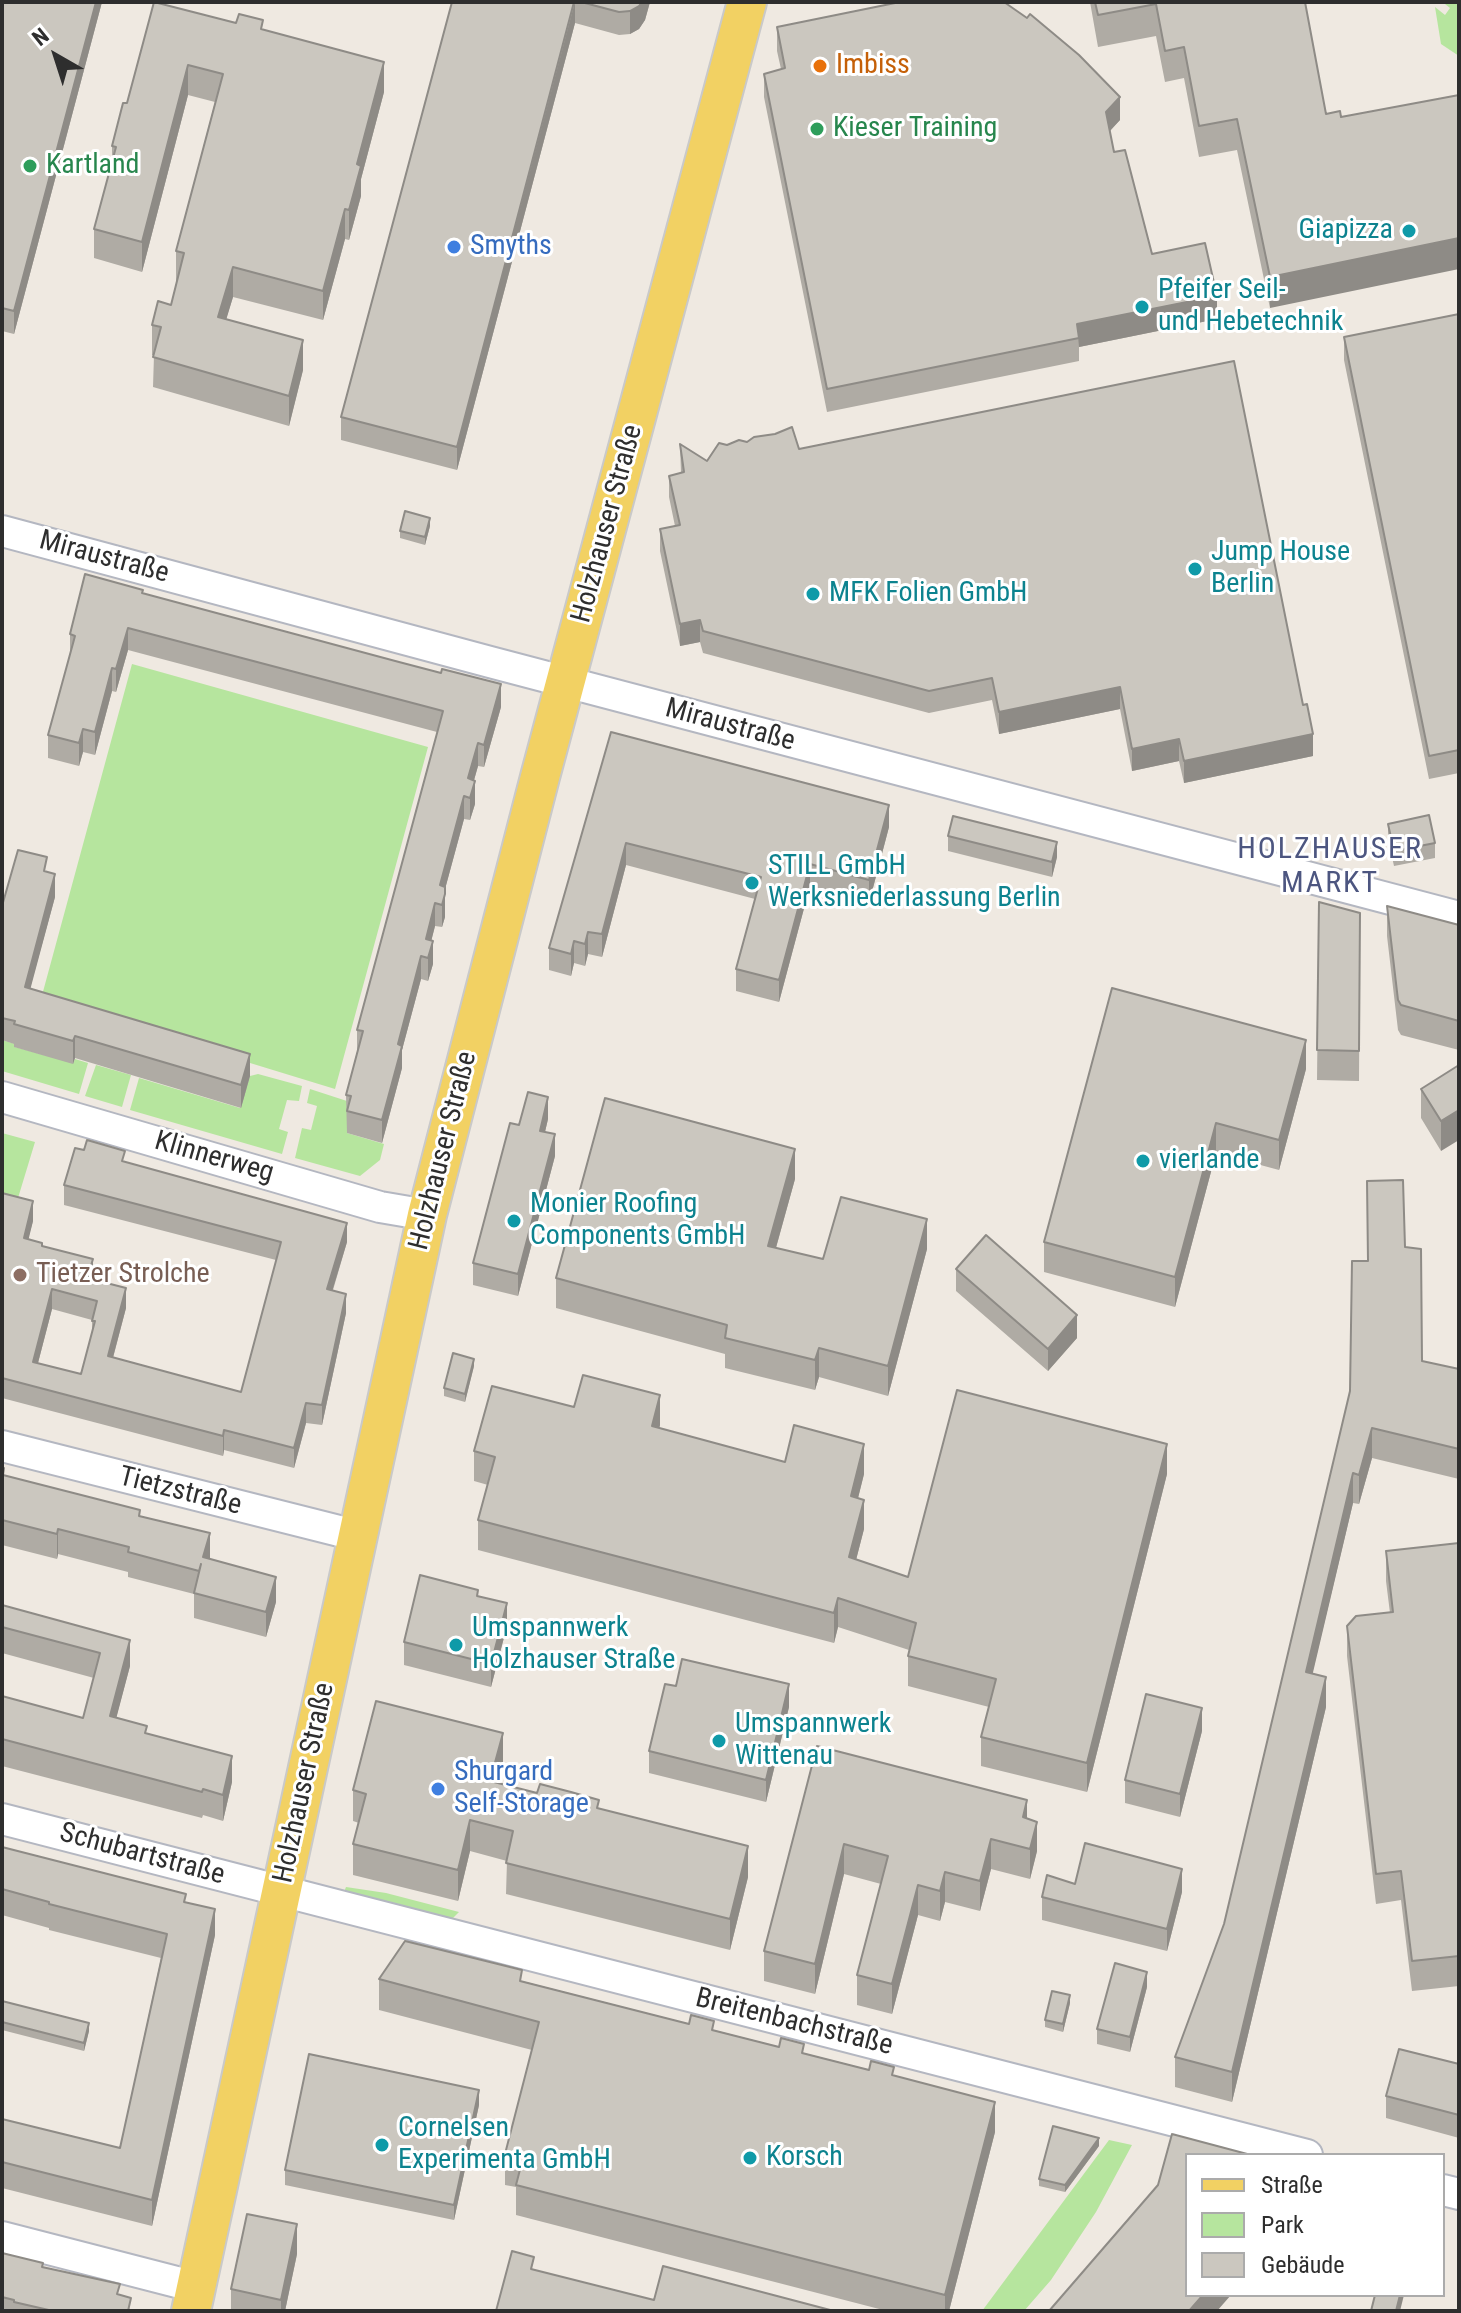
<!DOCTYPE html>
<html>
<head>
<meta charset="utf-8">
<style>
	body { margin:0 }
	#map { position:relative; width:1461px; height:2313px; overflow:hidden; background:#efe9e1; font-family:"Roboto Condensed",sans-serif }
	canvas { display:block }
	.frame { position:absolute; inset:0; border:4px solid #2e2e2e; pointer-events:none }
	.legend { position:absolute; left:1185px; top:2153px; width:260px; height:144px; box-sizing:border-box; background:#fff; border:2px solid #ababab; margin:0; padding:10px 14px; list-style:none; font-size:24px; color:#2e2e2e }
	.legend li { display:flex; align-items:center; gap:16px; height:40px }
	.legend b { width:40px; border:2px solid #ababab }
	.north { position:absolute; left:16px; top:16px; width:80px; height:80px; -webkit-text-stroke:6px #fff; paint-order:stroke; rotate:321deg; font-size:22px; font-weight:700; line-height:32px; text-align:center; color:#2e2e2e }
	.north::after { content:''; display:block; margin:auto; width:28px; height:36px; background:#2e2e2e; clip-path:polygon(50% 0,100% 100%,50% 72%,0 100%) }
</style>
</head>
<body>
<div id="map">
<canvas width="1461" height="2313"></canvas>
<div class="frame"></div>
<ul class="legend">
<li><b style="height:10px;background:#f2d163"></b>Straße</li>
<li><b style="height:22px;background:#b6e59e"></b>Park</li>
<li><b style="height:22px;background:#cbc7bf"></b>Gebäude</li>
</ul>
<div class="north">N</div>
</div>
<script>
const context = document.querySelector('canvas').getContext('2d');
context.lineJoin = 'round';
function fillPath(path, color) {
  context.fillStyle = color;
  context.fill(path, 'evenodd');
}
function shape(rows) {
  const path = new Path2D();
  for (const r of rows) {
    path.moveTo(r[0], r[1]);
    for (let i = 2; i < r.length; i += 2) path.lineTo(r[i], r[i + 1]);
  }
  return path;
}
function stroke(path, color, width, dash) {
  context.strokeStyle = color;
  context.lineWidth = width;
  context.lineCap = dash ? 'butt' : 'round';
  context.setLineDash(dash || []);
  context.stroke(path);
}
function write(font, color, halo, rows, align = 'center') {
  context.font = font + ' "Roboto Condensed",sans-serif';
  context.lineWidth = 6;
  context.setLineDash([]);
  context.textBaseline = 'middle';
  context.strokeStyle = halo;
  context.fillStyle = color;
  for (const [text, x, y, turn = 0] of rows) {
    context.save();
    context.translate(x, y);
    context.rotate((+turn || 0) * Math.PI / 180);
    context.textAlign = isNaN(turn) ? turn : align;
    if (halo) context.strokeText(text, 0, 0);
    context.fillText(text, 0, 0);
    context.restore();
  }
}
const green = shape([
	[1447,2,1459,2,1459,56,1441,44,1435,7,1445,15,1450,8,1445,4],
	[132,664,428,747,335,1089,41,999],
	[2,1040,15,1044,15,1047,73,1063,75,1059,88,1063,79,1094,2,1071],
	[96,1065,131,1075,122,1107,85,1096],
	[258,1074,302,1086,299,1101,287,1100,279,1129,288,1132,282,1154,130,1110,139,1078,240,1108,250,1076],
	[310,1089,350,1102,351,1118,347,1133,384,1144,380,1160,360,1176,295,1158,302,1128,311,1130,317,1106,307,1103],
	[2,1133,35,1142,18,1198,2,1194],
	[346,1887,386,1893,459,1912,451,1920,344,1892],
	[1109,2140,1132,2145,1096,2212,1051,2280,1024,2311,982,2311]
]);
const minor = shape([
	[2,531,490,662,1459,917],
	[2,1097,380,1207,427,1215],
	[2,1446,359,1536],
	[2,1819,1307,2155],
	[1443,2190,1459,2194],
	[2,2237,196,2287]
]);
const major = shape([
	[191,2311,427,1215,540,777,747,2]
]);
const wall = shape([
	[2,2,102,2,14,334,2,331],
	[154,2,263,30,384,92,361,179,361,196,349,240,345,239,323,320,233,297,226,319,303,370,289,426,153,387,154,355,152,355,152,325,171,305,177,281,176,281,176,251,215,102,188,95,142,272,94,258,94,229,112,162,112,146,127,103],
	[452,2,650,2,645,20,639,29,630,34,619,35,575,23,457,470,341,440,341,417],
	[1090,2,1305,2,1270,308,1237,150,1199,157,1184,78,1165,82,1156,36,1098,47],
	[777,27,1120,120,1110,131,1114,152,1152,254,1217,319,1079,347,1079,361,827,412,764,97,764,74,781,69,777,51],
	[1459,314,1459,773,1429,779,1344,360,1344,337],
	[747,442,799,449,1313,756,1184,783,1179,761,1132,771,1120,709,999,734,992,700,929,713,703,653,700,642,680,646,660,551,660,529,675,526,669,497,669,476,681,473,680,444,707,461,727,445],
	[430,526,425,545,400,538,400,531],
	[143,593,501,707,484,767,478,766,474,780,475,804,470,820,464,819,445,889,445,917,442,927,435,926,431,941,433,964,428,981,421,979,402,1050,402,1068,382,1143,347,1133,346,1095,357,1052,357,1030,437,732,128,650,116,692,112,691,95,755,83,752,79,766,48,758,48,735,70,655,70,634],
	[611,732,889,827,869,903,810,886,779,1002,736,991,736,969,755,899,626,865,602,957,588,954,585,966,574,963,571,976,549,970,549,948],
	[1388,824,1435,843,1435,858,1394,866,1388,839],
	[948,836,1057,857,1052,877,948,851],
	[47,872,55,897,30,988,250,1076,241,1108,75,1058,73,1064,14,1047,14,1044,2,1040,2,906],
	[1319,902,1360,913,1359,1081,1317,1080],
	[1387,906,1459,925,1459,1050,1401,1035,1398,1030,1387,936],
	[1306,1040,1306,1069,1279,1170,1216,1153,1175,1307,1044,1272,1044,1242],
	[1459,1065,1441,1151,1421,1118,1421,1089],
	[548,1119,545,1132,555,1156,518,1296,473,1285,473,1263,519,1125],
	[125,1162,347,1242,333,1290,346,1313,322,1425,306,1423,294,1468,224,1450,223,1456,2,1398,2,1193,33,1221,28,1239,42,1246,93,1278,92,1280,126,1308,113,1358,241,1392,276,1260,64,1205,64,1185],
	[52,1309,92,1320,92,1335,81,1374,38,1363],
	[795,1179,776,1248,823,1259,927,1249,888,1396,819,1377,815,1390,725,1368,725,1354,556,1308,556,1278],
	[1405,1247,1422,1361,1459,1369,1459,1479,1372,1458,1359,1504,1353,1503,1312,1674,1326,1707,1232,2102,1175,2087,1175,2057,1224,1924,1350,1391,1367,1261],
	[956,1269,1077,1338,1048,1371,956,1291],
	[474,1366,465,1402,444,1396,444,1388],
	[574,1407,660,1425,659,1428,785,1462,864,1474,858,1498,864,1529,856,1560,908,1577,1167,1474,1087,1792,981,1766,981,1737,989,1707,908,1686,908,1656,909,1650,838,1627,834,1643,478,1550,478,1520,488,1485,474,1481,474,1451],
	[2,1468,4,1476,140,1516,210,1559,276,1602,266,1637,194,1618,194,1594,128,1577,128,1572,58,1554,57,1559,2,1545],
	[1459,1543,1459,1986,1412,1991,1401,1900,1376,1904,1347,1656,1347,1626,1390,1613,1386,1581,1386,1551],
	[478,1596,507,1626,491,1687,404,1665,404,1642],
	[2,1605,130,1666,116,1718,147,1733,232,1782,223,1821,203,1815,202,1818,2,1766,2,1696,83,1718,94,1678,2,1653],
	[789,1707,766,1802,649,1773,649,1751],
	[1202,1731,1180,1817,1125,1803,1125,1780],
	[817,1746,1027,1818,1037,1851,1030,1879,991,1869,980,1911,945,1902,940,1921,918,1915,892,2014,857,2005,857,1975,881,1884,844,1874,815,1994,764,1981,764,1951],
	[503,1764,498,1783,599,1809,748,1877,730,1950,506,1894,507,1861,470,1851,458,1901,353,1875,353,1844,359,1823,353,1821,353,1790],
	[2,1847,186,1902,215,1935,152,2226,2,2188,2,2119,120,2148,161,1958,49,1930,49,1928,2,1915],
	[1075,1884,1182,1892,1167,1951,1042,1920,1042,1897],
	[379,1979,522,1981,894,2076,995,2132,949,2311,887,2311,516,2215,516,2187,505,2185,505,2154,532,2050,379,2010],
	[1147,1987,1130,2052,1097,2044,1097,2029],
	[2,2001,89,2031,84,2051,2,2030],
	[1070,2003,1063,2032,1045,2027,1045,2020],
	[1459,2064,1459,2138,1386,2118,1386,2096],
	[479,2105,454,2220,285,2185,285,2170],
	[1099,2146,1065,2192,1039,2186,1039,2179],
	[2,2253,120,2295,131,2311,2,2311],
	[297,2254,285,2311,231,2311,231,2289]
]);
const shadedWall = shape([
	[96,2,102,2,14,334,14,311],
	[575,2,575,23,457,470,457,447],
	[642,2,650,2,645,20,639,29,630,34,630,11],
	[384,62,384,92,361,179,361,196,349,240,349,210,357,164],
	[188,65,188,95,142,272,142,242],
	[1120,97,1120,120,1106,135,1106,112],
	[345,209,345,239,323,320,323,291],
	[1459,238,1459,269,1270,308,1270,277],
	[233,267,233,297,218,347,218,317],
	[1217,296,1217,319,1079,347,1077,324],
	[303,340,303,370,289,426,289,396],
	[430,518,430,526,425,545,425,537],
	[700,620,700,642,680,646,680,624],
	[128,628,128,650,116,692,116,669],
	[112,668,112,691,95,755,95,732],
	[501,684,501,707,484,767,484,745],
	[1120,687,1120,709,999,734,999,712],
	[83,729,83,752,79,766,79,743],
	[1313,734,1313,756,1184,783,1184,761],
	[1179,739,1179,761,1132,771,1132,749],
	[478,743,478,766,469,798,468,778],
	[475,781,475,804,470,820,470,798],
	[464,796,464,819,441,904,440,885],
	[889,805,889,827,869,903,869,880],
	[1057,842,1057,857,1052,877,1052,862],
	[626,843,626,865,602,957,602,934],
	[810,864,810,886,779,1002,779,980],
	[55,874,55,897,25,1009,25,987],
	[445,894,445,917,442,927,442,905],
	[435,903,435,926,427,958,426,939],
	[588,932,588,954,585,966,585,944],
	[433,941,433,964,428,981,428,958],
	[574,941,574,963,571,976,571,954],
	[421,956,421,979,402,1050,402,1068,382,1143,382,1120,398,1044],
	[75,1036,75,1058,73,1064,73,1041],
	[1306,1040,1306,1069,1279,1170,1279,1140],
	[250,1054,250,1076,241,1108,241,1085],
	[548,1097,548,1119,540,1153,540,1131],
	[1459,1110,1459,1140,1441,1151,1441,1121],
	[1216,1123,1216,1153,1175,1307,1175,1277],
	[555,1134,555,1156,518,1296,518,1274],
	[795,1149,795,1179,768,1276,768,1246],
	[33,1201,33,1221,24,1258,24,1238],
	[927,1219,927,1249,888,1396,888,1366],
	[347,1223,347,1242,327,1308,327,1289],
	[93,1259,93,1278,87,1298,87,1278],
	[126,1288,126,1308,108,1376,108,1356],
	[52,1289,52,1309,33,1382,33,1362],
	[346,1294,346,1313,322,1425,322,1405],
	[1077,1315,1077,1338,1048,1371,1048,1349],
	[819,1348,819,1377,815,1390,815,1360],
	[474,1359,474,1366,465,1402,465,1394],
	[660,1395,660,1425,652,1456,652,1426],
	[306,1403,306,1423,294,1468,294,1448],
	[1372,1428,1372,1458,1359,1504,1359,1475],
	[224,1430,224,1450,223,1456,223,1436],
	[864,1444,864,1474,851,1526,851,1496],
	[1167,1444,1167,1474,1087,1792,1087,1763],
	[1353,1473,1353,1503,1306,1702,1306,1672],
	[864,1500,864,1529,849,1587,849,1557],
	[58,1529,58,1554,57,1559,57,1534],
	[210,1533,210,1558,203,1582,203,1557],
	[276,1577,276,1602,266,1637,266,1612],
	[838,1598,838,1627,834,1643,834,1613],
	[507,1603,507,1626,491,1687,491,1664],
	[130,1640,130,1666,110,1742,110,1716],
	[1326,1677,1326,1707,1232,2102,1232,2072],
	[789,1684,789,1707,766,1802,766,1780],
	[1202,1708,1202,1731,1180,1817,1180,1794],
	[503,1733,503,1764,490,1812,490,1781],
	[232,1756,232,1782,223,1821,223,1795],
	[1027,1800,1027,1830,1023,1817],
	[470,1820,470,1851,458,1901,458,1870],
	[1037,1822,1037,1851,1030,1879,1030,1849],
	[991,1839,991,1869,980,1911,980,1881],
	[844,1844,844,1874,815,1994,815,1964],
	[748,1846,748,1877,730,1950,730,1919],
	[1182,1869,1182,1892,1167,1951,1167,1929],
	[945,1872,945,1902,940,1921,940,1891],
	[918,1885,918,1915,892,2014,892,1984],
	[215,1909,215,1935,152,2226,152,2200],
	[1147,1972,1147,1987,1130,2052,1130,2037],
	[1070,1995,1070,2003,1063,2032,1063,2024],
	[89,2023,89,2031,84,2051,84,2043],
	[479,2090,479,2105,454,2220,454,2205],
	[995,2102,995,2132,949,2311,945,2311,945,2295],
	[1099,2138,1099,2146,1065,2192,1065,2185],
	[297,2224,297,2254,285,2311,281,2311,281,2300],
	[1203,2295,1231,2295,1217,2311,1189,2311],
	[1400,2295,1404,2295,1400,2311,1396,2311]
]);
const building = shape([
	[2,2,96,2,14,311,2,308,2,2],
	[154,2,236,23,239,14,263,20,261,29,384,62,357,164,361,166,349,210,345,209,323,291,233,267,218,317,303,340,289,396,153,357,161,327,152,325,158,301,171,305,184,253,176,251,223,74,188,65,142,242,94,229,116,147,112,146,123,103,127,103,154,2],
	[452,2,574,2,457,447,341,417,452,2],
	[581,2,642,2,639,6,630,11,619,12,581,2],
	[900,2,1004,2,1027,18,1030,14,1079,55,1120,97,1106,112,1114,152,1125,150,1152,254,1205,243,1217,296,1077,324,1079,338,827,389,764,74,785,68,777,27,900,2],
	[1095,2,1305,2,1326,114,1340,111,1341,117,1459,95,1459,238,1270,277,1237,119,1199,126,1184,47,1165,51,1156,4,1098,15,1095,2],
	[1459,314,1459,750,1429,756,1344,337,1459,314],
	[1234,361,1303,705,1307,704,1313,734,1184,761,1179,739,1132,749,1120,687,999,712,992,678,929,691,703,631,700,620,680,624,660,529,680,525,669,476,684,472,680,444,707,461,719,443,727,445,739,440,747,442,754,437,775,434,792,427,799,449,1234,361],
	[405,511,430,518,425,537,400,531,405,511],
	[85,574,143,590,142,593,399,662,441,673,442,669,501,684,484,745,478,743,468,778,475,781,470,798,464,796,440,885,445,887,445,894,442,905,435,903,426,939,433,941,428,958,421,956,398,1044,402,1046,382,1120,347,1111,351,1096,346,1095,363,1031,357,1030,443,711,128,628,116,669,112,668,95,732,83,729,79,743,48,735,75,636,70,634,85,574],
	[611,732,889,805,869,880,810,864,779,980,736,969,761,877,626,843,602,934,588,932,585,944,574,941,571,954,549,948,611,732],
	[1429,815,1435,843,1394,851,1388,824,1429,815],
	[953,816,1057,842,1052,862,948,836,953,816],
	[18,850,47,857,44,871,55,874,25,987,250,1054,241,1085,75,1036,73,1041,14,1024,15,1021,2,1018,2,906,18,850],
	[1319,902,1360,913,1359,1051,1317,1050,1319,902],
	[1387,906,1459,925,1459,1021,1401,1005,1398,1000,1387,906],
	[1112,988,1306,1040,1279,1140,1216,1123,1175,1277,1044,1242,1112,988],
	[1459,1065,1459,1110,1441,1121,1421,1089,1459,1065],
	[528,1092,548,1097,540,1131,555,1134,518,1274,473,1263,510,1123,519,1125,528,1092],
	[605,1098,795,1149,768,1246,823,1259,841,1197,927,1219,888,1366,819,1348,815,1360,725,1338,727,1325,556,1278,605,1098],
	[87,1140,125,1151,122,1161,347,1223,327,1289,346,1294,322,1405,306,1403,294,1448,224,1430,223,1436,2,1378,2,1193,33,1201,24,1238,42,1243,42,1246,93,1259,87,1278,126,1288,108,1356,241,1392,281,1242,64,1185,75,1148,84,1150,87,1140],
	[52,1289,97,1301,92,1321,95,1321,81,1374,33,1362,52,1289],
	[1403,1180,1405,1247,1421,1249,1422,1361,1459,1369,1459,1449,1372,1428,1359,1475,1353,1473,1306,1672,1326,1677,1232,2072,1175,2057,1224,1924,1350,1391,1352,1261,1368,1261,1367,1181,1403,1180],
	[986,1235,1077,1315,1048,1349,956,1269,986,1235],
	[453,1353,474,1359,465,1394,444,1388,453,1353],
	[583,1375,660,1395,652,1426,785,1462,794,1425,864,1444,851,1496,864,1500,849,1557,908,1577,957,1390,1167,1444,1087,1763,981,1737,996,1679,908,1656,916,1623,838,1598,834,1613,478,1520,495,1457,474,1451,492,1386,574,1407,583,1375],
	[2,1468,4,1468,3,1475,140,1510,139,1516,210,1533,203,1557,276,1577,266,1612,194,1593,201,1564,199,1571,128,1552,129,1547,58,1529,57,1534,2,1520,2,1468],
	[1459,1543,1459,1956,1412,1961,1401,1871,1376,1874,1347,1626,1356,1616,1393,1612,1386,1551,1459,1543],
	[420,1575,478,1590,477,1596,507,1603,491,1664,404,1642,420,1575],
	[2,1605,130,1640,110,1716,147,1726,145,1733,232,1756,223,1795,203,1789,202,1792,2,1739,2,1696,83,1718,100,1653,2,1627,2,1605],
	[682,1659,789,1684,766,1780,649,1751,665,1684,676,1686,682,1659],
	[1146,1694,1202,1708,1180,1794,1125,1780,1146,1694],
	[376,1701,503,1733,490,1781,537,1793,540,1784,571,1792,599,1800,597,1808,748,1846,730,1919,506,1863,513,1831,470,1820,458,1870,353,1844,366,1794,353,1790,376,1701],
	[817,1746,1027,1800,1023,1817,1037,1822,1030,1849,991,1839,980,1881,945,1872,940,1891,918,1885,892,1984,857,1975,888,1856,844,1844,815,1964,764,1951,817,1746],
	[1085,1843,1182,1869,1167,1929,1042,1897,1047,1875,1075,1884,1085,1843],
	[2,1847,186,1894,184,1902,215,1909,152,2200,2,2162,2,2119,120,2148,167,1934,49,1904,49,1902,2,1889,2,1847],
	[405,1941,522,1970,520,1981,689,2024,691,2015,714,2021,712,2030,779,2047,781,2038,804,2044,802,2053,869,2070,871,2061,894,2067,892,2075,995,2102,945,2295,516,2185,523,2158,505,2154,539,2022,379,1979,405,1941],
	[1115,1963,1147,1972,1130,2037,1097,2029,1115,1963],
	[1052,1991,1070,1995,1063,2024,1045,2020,1052,1991],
	[2,2001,89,2023,84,2043,2,2022,2,2001],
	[1399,2049,1459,2064,1459,2115,1386,2096,1399,2049],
	[309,2054,479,2090,454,2205,285,2170,309,2054],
	[1053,2126,1099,2138,1065,2185,1039,2179,1053,2126],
	[1172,2134,1251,2155,1187,2155,1187,2295,1203,2295,1189,2311,1049,2311,1158,2185,1172,2134],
	[247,2214,297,2224,281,2300,231,2289,247,2214],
	[512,2251,534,2257,531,2269,654,2300,663,2266,834,2311,496,2311,512,2251],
	[2,2253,43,2263,42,2267,120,2284,117,2294,131,2298,128,2311,53,2311,14,2302,14,2300,2,2297,2,2253],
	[1375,2295,1400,2295,1396,2311,1371,2311,1375,2295]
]);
const markers = [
	[820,66,8,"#e8710a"],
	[817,129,8,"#2e9e5b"],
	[30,166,8,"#2e9e5b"],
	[1409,231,8,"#0f9aa8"],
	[454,247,8,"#3f7fe0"],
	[1142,307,8,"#0f9aa8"],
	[1195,569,8,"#0f9aa8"],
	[813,594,8,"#0f9aa8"],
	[752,883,8,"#0f9aa8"],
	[1143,1161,8,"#0f9aa8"],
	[514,1221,8,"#0f9aa8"],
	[20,1275,8,"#8d6e63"],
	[456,1645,8,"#0f9aa8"],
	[719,1741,8,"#0f9aa8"],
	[438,1789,8,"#3f7fe0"],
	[382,2145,8,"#0f9aa8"],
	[750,2158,8,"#0f9aa8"]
];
const foodNames = [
	["Imbiss",836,66]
];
const leisureNames = [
	["Kieser Training",833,129],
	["Kartland",46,166]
];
const cultureNames = [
	["Giapizza",1393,231,"right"],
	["Pfeifer Seil-",1158,291],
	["und Hebetechnik",1158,323],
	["Jump House",1211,553],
	["Berlin",1211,585],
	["MFK Folien GmbH",829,594],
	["STILL GmbH",768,867],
	["Werksniederlassung Berlin",768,899],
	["vierlande",1159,1161],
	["Monier Roofing",530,1205],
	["Components GmbH",530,1237],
	["Umspannwerk",472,1629],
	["Holzhauser Straße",472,1661],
	["Umspannwerk",735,1725],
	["Wittenau",735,1757],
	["Cornelsen",398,2129],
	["Experimenta GmbH",398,2161],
	["Korsch",766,2158]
];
const shopNames = [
	["Smyths",470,247],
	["Shurgard",454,1773],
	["Self-Storage",454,1805]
];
const streetNames = [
	["Holzhauser Straße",608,524,-75],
	["Miraustraße",104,558,15],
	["Miraustraße",730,726,15],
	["Holzhauser Straße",444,1151,-76],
	["Klinnerweg",214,1158,16],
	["Tietzstraße",180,1492,14],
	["Holzhauser Straße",305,1783,-78],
	["Schubartstraße",142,1855,15],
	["Breitenbachstraße",794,2023,14]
];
const educationNames = [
	["Tietzer Strolche",36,1275]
];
const neighbourhoodNames = [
	["HOLZHAUSER",1330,850],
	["MARKT",1330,884]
];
fillPath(green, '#b6e59e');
stroke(minor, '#b4b7c1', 34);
stroke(major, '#c9c9c9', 42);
stroke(minor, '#fff', 30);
stroke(major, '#f2d163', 38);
fillPath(wall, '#afaba4');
fillPath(shadedWall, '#8e8b86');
fillPath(building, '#cbc7bf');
stroke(building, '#8e8b86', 2);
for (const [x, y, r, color] of markers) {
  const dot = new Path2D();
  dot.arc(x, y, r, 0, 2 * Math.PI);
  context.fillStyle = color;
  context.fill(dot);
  stroke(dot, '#fff', 3);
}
write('28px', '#c56008', '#fff', foodNames, 'left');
write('28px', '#27864d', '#fff', leisureNames, 'left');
write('28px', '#0d838f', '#fff', cultureNames, 'left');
write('28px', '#366cbe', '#fff', shopNames, 'left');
write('28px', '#2e2e2e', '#fff', streetNames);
write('28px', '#785e54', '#fff', educationNames, 'left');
context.letterSpacing = '2px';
write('30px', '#4d5680', '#fff', neighbourhoodNames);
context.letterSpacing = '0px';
</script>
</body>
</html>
